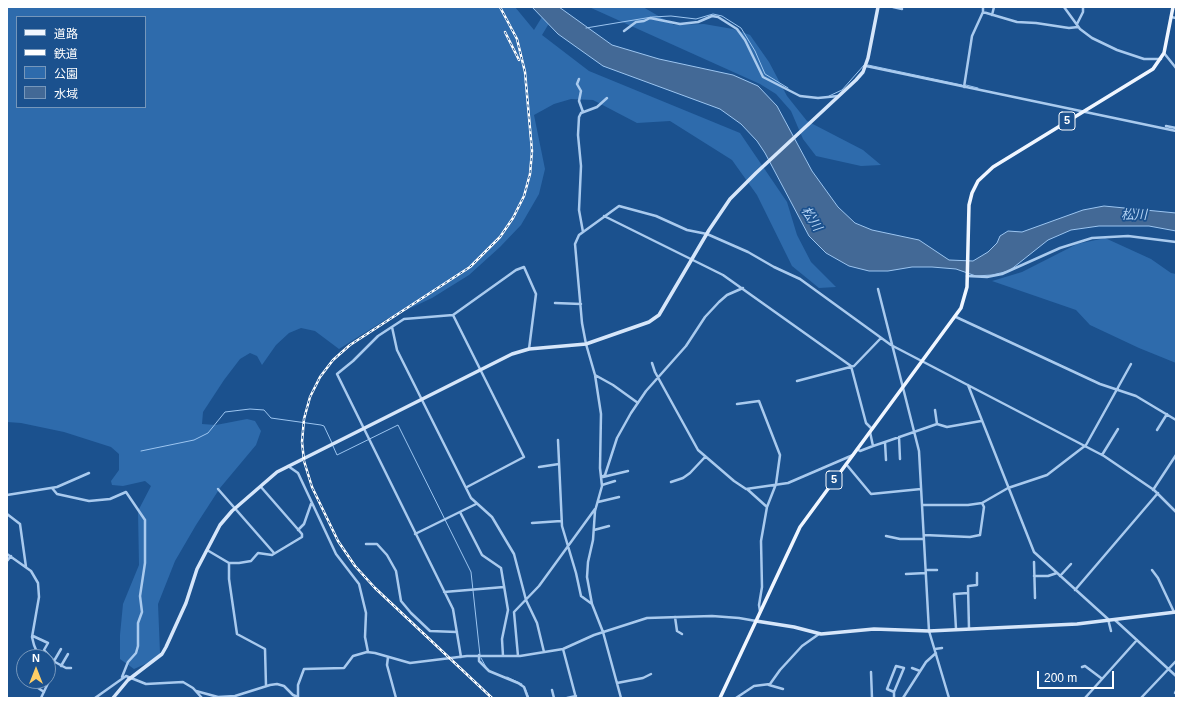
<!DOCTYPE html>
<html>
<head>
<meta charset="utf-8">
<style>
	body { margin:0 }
	#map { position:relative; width:1183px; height:705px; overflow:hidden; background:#1b518e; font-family:Helvetica,"Noto Sans JP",sans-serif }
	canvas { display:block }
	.frame { position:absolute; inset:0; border:8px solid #fff; pointer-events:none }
	.legend { position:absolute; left:16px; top:16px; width:130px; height:92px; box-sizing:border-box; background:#1b518e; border:1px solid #7697bb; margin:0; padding:5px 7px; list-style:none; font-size:12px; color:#fff }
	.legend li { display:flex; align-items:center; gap:8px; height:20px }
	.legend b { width:20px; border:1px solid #7697bb }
	.north { position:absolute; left:16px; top:649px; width:40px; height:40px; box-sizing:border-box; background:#1b518e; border:1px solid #7697bb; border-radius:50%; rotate:0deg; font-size:11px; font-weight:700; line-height:16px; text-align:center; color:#fff }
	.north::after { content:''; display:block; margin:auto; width:14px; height:18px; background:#fece66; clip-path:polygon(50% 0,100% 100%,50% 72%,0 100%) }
	.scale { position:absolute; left:1037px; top:671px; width:77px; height:18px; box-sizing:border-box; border:2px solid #fff; border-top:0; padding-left:5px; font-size:12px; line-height:14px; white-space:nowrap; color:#fff; -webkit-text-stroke:3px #1b518e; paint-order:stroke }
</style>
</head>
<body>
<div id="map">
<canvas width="1183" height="705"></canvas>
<div class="frame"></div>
<ul class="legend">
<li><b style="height:5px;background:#f0f6ff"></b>道路</li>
<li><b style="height:5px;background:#fff"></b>鉄道</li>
<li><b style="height:11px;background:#2e6bac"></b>公園</li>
<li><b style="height:11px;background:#436996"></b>水域</li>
</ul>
<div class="north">N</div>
<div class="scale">200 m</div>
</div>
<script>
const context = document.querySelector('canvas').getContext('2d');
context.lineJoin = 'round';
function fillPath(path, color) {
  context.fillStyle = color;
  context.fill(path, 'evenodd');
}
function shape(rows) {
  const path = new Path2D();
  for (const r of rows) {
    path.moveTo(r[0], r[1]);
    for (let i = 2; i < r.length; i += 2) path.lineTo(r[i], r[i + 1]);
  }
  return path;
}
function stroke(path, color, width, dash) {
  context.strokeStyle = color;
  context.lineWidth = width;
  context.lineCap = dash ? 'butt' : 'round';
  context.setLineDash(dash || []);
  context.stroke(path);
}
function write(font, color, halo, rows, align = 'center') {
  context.font = font + ' Helvetica,"Noto Sans JP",sans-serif';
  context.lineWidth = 3.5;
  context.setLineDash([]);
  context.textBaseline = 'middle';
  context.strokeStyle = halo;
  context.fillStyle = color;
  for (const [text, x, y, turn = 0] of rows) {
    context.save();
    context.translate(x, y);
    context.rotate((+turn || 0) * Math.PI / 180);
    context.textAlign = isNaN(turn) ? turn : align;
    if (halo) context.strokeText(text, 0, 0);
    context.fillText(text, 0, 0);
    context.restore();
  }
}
const green = shape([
	[7,7,515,7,534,30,548,7,559,7,542,35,589,71,740,133,787,202,797,235,811,262,836,287,819,288,792,266,757,195,732,160,670,121,637,123,593,100,571,99,554,104,534,115,545,169,539,194,521,225,500,247,469,275,432,298,385,320,339,349,315,331,301,328,289,333,276,345,262,365,257,356,250,353,240,359,224,380,203,412,202,424,216,425,247,419,255,421,261,431,256,445,220,488,196,525,175,561,158,604,160,653,152,661,134,669,120,659,120,635,123,604,139,565,138,511,151,486,145,481,123,486,112,485,111,481,119,470,119,454,111,447,64,432,21,423,7,422],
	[17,17,145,17,145,107,17,107],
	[589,7,643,7,674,25,704,24,733,29,750,35,769,62,787,96,807,121,863,150,881,165,861,166,816,156,803,139,791,111,776,94,760,84],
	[1105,238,1151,259,1171,273,1176,274,1176,363,1139,348,1090,325,1076,310,992,281,1022,272,1077,244]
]);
const water = shape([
	[532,7,559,7,612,45,659,59,733,75,758,86,777,106,812,171,838,207,855,223,872,230,919,240,949,260,973,261,988,252,997,243,1000,236,1008,231,1022,232,1083,210,1104,206,1176,213,1176,231,1149,226,1099,226,1071,230,1048,240,1009,271,992,275,976,276,956,269,932,267,912,267,888,271,869,271,849,266,826,253,809,236,765,153,757,141,741,124,720,109,603,66,558,34,532,7]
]);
const stream = shape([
	[586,28,652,17,671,16,696,19,713,14,722,16,741,28,755,51,765,74,788,88],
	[868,65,962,85],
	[966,85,978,88],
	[829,96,842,90,865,64],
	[333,446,337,455,398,425,471,572,480,655],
	[141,451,194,440,208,433,225,412,250,409,264,410,271,418,321,425,324,426,332,443],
	[481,658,486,667],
	[507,677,522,684],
	[525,688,529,698]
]);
const street = shape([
	[893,7,902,9],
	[1064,7,1080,29,1092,38,1117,50,1144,59,1161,59],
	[983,12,1017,22,1036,23,1069,28,1078,27],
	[992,15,994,7],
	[1171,17,1176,18],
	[1077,24,1083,12,1083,7],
	[624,31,636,22,644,21,650,18,680,24,698,22,712,16,718,17,737,29,745,40,763,77,800,96,818,98,838,96],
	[1164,53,1176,68],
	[866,66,1176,131],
	[579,79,577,84,581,91,579,101,583,112],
	[964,87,972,36,983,12,983,7],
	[1166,126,1176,128],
	[604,216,723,275,851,366,866,423,872,429],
	[583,232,579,210,581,166,578,135,579,117,581,113,597,107,607,98],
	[967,276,987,277,1002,274,1060,248,1092,238,1128,236,1176,242],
	[878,289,919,451,929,631,949,698],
	[555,303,581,304],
	[453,315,524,457,467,487],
	[956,317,1100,384,1136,396,1176,420],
	[392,327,397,350,471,498,492,517,514,554,526,600,537,623,544,652],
	[652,363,655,372,698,450,734,481,746,489,788,483,853,455],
	[595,375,613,385,638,403],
	[797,381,854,366,881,338],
	[968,385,1034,552,1108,619,1111,631],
	[737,404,759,401,780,455,776,484,767,507,761,541,762,587,759,605,760,611],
	[937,424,947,427,981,421],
	[1157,430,1167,414],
	[870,432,873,446,885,442,937,424,935,410],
	[899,437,900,459],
	[558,440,562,526,576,573,581,596,592,604],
	[885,442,886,460],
	[857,449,860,451,873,446],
	[1102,455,1118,429],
	[846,464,871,494,921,489],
	[288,466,298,473,336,554,359,584,366,613,365,637,368,652],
	[539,467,559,464],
	[601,477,605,475,617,438,631,413,646,391,686,346,705,317,719,302,727,295,743,288],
	[603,477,628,471],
	[671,482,683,478,690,473,705,457],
	[602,485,615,481],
	[52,488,57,494,89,501,110,499,126,492,145,520,145,563,140,596,142,612,138,623,138,646,136,653,128,662,122,677],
	[218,489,274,553],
	[747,489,767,507],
	[1153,490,1176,455],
	[7,495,57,487,89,473],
	[598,502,619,497],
	[982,503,1008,488,1047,475,1086,445,1131,364],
	[923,505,968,505,982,503,984,507,980,535,970,537,924,535],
	[460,512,482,555,501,568,508,610,502,639,503,656],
	[7,514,20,524,26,567],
	[532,523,561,521],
	[298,530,304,524,311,504],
	[594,530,609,526],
	[415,534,476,504],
	[886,536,900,539,924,539],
	[366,544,377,544,387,555,396,571,401,601,411,613,430,631,457,632],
	[207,550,229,563,239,563,251,561,258,553,272,555,302,537,302,534,261,487],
	[7,554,31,571,38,583,39,597,32,637,34,645,39,657],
	[7,561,11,556],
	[1034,562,1035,598],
	[229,563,229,579,237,634,265,649,266,686],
	[926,570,937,570],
	[1152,570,1158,578,1174,612],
	[906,574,926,573],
	[1034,576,1048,576,1057,573],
	[1060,576,1071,564],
	[1075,590,1158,493],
	[444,592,504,587],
	[675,617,677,631,682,634],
	[1115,620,1176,676],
	[956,629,954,594,968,593],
	[969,629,968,586,977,585,977,573],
	[33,636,48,643,44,650,55,662,66,668,71,668],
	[563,649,576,698],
	[935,649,942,648],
	[479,655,479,661,489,671,518,683,524,687,528,698],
	[518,656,514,612,539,586,595,509],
	[388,657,387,665,396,698],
	[461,657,453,609,337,374,353,361,378,336,404,319,453,315,516,270,524,267,536,294,529,349],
	[54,661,61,649],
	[61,666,68,654],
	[1082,667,1085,666,1101,678],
	[912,668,920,671],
	[19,672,24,678],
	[871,672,872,698],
	[28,681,44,692],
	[617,683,643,678,651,674],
	[769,685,783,689],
	[552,690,554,698],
	[196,691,218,697,235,696,270,685,277,684,284,686,293,695,298,697,298,685,304,669,344,668,353,656,367,652,375,653,410,663,467,656,520,656,563,649,594,635,647,618,712,616,739,618,756,621],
	[894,692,887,689,896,666,904,668,894,692,894,698],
	[1175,693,1176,691],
	[41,698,49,681,48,671],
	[95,698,126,676,146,684,183,682,193,688,202,698],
	[567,698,576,696],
	[621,698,603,632,592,604,587,577,588,562,593,540,595,511,602,486,600,468,601,414,595,375,586,344,582,323,575,244,579,235,619,206,656,216,687,230,707,234,748,252,774,267,800,279,891,345,1104,456,1154,490,1176,512],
	[736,698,754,686,770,684,780,670,802,646,819,634],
	[903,698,926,662,936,653],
	[1085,698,1137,640],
	[1141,698,1176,661]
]);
const secondary = shape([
	[756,621,794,627,821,634,874,629,929,631,1077,624,1176,612],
	[113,698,128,680,162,654,166,647,186,603,197,569,220,525,232,511,277,472,512,354,529,349,586,344,649,322,659,315,709,230,730,199,756,173,856,80,863,72,868,58,878,7]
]);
const primary = shape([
	[720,698,800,527,961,308,967,287,969,205,972,193,978,181,993,167,1153,69,1164,53,1173,7]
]);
const rail = shape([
	[505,32,519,60],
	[492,698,375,588,355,566,338,541,312,487,304,461,302,442,304,419,310,397,320,377,333,360,350,345,470,267,500,237,513,218,524,196,530,174,532,151,525,72,517,39,500,7]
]);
const shields = [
	[1067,121,16],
	[834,480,16]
];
const shieldNames = [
	["5",1067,121],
	["5",834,480]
];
const waterNames = [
	["松川",1134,215],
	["松川",811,219,57]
];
fillPath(green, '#2e6bac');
fillPath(water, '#436996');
stroke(water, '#9cc5f0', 1);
stroke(stream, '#9cc5f0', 1);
stroke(street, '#a9caee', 2.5);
stroke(secondary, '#d6e6fa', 3.5);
stroke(primary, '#f0f6ff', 3.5);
stroke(rail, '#fff', 2.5);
stroke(rail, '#1b518e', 1, [3]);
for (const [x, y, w] of shields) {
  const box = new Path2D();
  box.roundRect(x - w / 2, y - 9, w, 18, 3);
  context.fillStyle = '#1b518e';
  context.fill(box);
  stroke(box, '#fff', 1);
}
write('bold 11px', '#fff', null, shieldNames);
write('italic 13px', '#b5d4f5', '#1b518e', waterNames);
</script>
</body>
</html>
